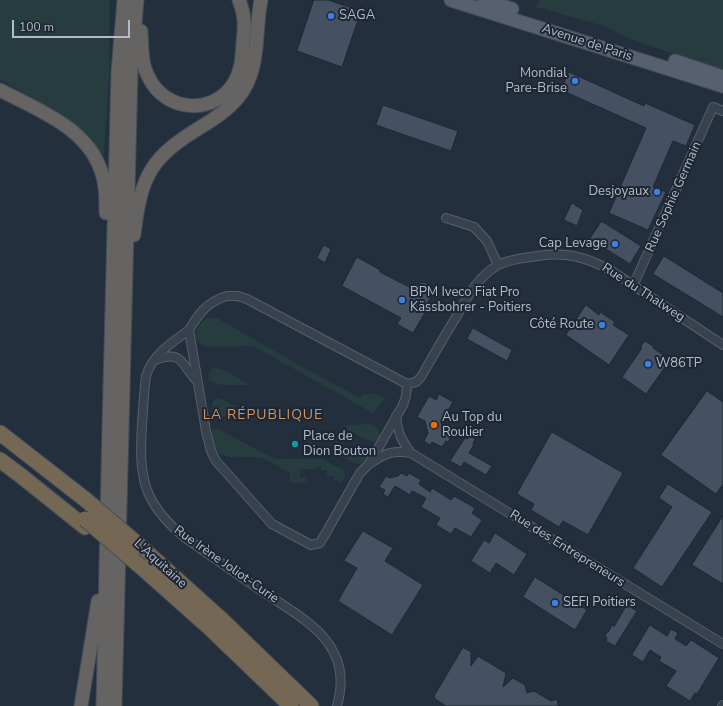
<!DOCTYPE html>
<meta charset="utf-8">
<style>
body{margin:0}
#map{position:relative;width:723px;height:706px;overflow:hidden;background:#242f3e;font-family:"Nunito Sans",sans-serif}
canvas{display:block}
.scale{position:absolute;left:12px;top:20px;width:118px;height:18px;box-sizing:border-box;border:2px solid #b4bcc9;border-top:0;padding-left:5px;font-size:12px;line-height:14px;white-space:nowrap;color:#b4bcc9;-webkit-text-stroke:3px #1d2633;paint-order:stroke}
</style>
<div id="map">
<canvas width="723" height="706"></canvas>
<div class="scale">100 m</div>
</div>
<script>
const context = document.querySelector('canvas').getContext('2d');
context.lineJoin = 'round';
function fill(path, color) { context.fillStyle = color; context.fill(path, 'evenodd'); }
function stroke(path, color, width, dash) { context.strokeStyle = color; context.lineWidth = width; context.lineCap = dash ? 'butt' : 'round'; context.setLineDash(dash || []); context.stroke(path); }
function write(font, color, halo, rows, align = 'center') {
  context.font = font + ' "Nunito Sans",sans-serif'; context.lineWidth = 4; context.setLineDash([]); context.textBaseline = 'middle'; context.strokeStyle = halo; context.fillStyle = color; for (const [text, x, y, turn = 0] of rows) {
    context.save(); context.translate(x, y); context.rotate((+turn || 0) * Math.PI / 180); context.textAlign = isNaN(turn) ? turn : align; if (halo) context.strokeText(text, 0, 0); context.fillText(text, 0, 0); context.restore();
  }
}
const green = new Path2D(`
 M0,0H110L109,77L104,156L67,120L0,79Z
 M539,0H723V71L625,37L607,27L536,7Z
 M205,318H217L306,369L357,396L362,397L363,394H377L385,398L373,413L253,346L207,347C190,341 195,329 205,318Z
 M216,368L224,370L250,385H223L217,384L209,380L208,375L211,369Z
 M216,398L222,399L250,415L218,417C212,412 212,408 213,401Z
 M369,424C376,426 378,428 380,436L375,442L367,440L346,429V425Z
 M213,429H218L275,459H322L343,470L345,476L341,483L338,480H334V476H327V470H321V466H316L315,469H300V477L306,478V482L292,483L290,480V473C281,469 271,461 262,458C239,453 213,469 211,432Z
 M333,448H359L363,450L368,454L367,460L362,464L354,463L333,451Z`);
const building = new Path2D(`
 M314,0H328L361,11L342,67L297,51Z
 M569,72L644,106L645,103L695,125L686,146L673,141L653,187L666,192L648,230L609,213L646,128L561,90Z
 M383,105L458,131L451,151L376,125Z
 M572,203L583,210L577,226L564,220Z
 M601,222H603L641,246L630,264L590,239Z
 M324,245L331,249L325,263L317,258Z
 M664,256L723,293V317L653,274Z
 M357,257L380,270V272L411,288L414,283L417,284L424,282L432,286L429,291L433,293L424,309L426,311L413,333L397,324L401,318L342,286Z
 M586,305L599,315L600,312L615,322L613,325L629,335L609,365L566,335Z
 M473,328L512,350L507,361L467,339Z
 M645,341L654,347L653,348L670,360L646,394L622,377L642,348L641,347Z
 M707,391L723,402V484L716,494L661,455Z
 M439,394L453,402L441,422L444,433L451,437L448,442L446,441L442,447L432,442L430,445L424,441L428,433L425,421L417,417L429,396L436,400Z
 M552,432L623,473L588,535L563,521L559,527L531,510L534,504L517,494Z
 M469,436L475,439L473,443L474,444L469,453L492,466L486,475L464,462L461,467L450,461L465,438L467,439Z
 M401,473L407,476L409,473L421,480L419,484L430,492L432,488L451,500L454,496L475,508L472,513L482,520L471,537L455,528L451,534L436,525L440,518L421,507L426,498L412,491L410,495L395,486L388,497L383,494L385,490L379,487L386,476L390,478L398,476Z
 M668,484L712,512L662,587L633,568L672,507L659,498Z
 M723,516V584L692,565Z
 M363,531L393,548L385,561L423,585L392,635L338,601L357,568L344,561Z
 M495,533L527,554L514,575L496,563L490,573L471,561L484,540L489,543Z
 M535,577L587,610L575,630L523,597Z
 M627,605L637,611L615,646L606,641L607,639L605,635L609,631L612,625L614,626Z
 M650,625L667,636L671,629L678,633L675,639L686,646L691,640L719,658L697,694L695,693L690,701L666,686L676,671L659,661L661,657L650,650L643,662L632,655Z
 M464,648L471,652V666L478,656L506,673L503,687L513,678L525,685L527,693L534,691L551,701L557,699L558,705L560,706H446L435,699L434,696L462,649Z`);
const minor = new Path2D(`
 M446,218L474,227L487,241L498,265
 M633,286L713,107L723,111
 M227,296H238L247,299L407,384L406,396L403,405L369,464L360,473L320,543L311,545L272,524L216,461L211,451L206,431L189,330C199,313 207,302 227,296Z
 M189,330C171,343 153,354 146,376C144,392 143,409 142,425C139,477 142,502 184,537C209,554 233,572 259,589C283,606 321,625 334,653C343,670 342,688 337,706
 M155,360C183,349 181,365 197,381
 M407,384L416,382L421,377C432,358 443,338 455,319C466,299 477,277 498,265C510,259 524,258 537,256C566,252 584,256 610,270L723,345
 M396,416C398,433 401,440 411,453L723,644
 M371,463C385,453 394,450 411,453
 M722,706L723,705`);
const primary = new Path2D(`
 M451,0L723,86
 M484,0L512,9
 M675,61L723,77`);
const trunk = new Path2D(`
 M141,31C142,47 141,64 149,78C166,112 213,116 234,83C242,70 242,56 243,42C245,26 245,14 239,0
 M0,90C36,109 85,127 100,168C106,182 106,198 106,213
 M134,235C141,174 151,157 204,125C219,116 235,105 244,89C260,63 255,29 261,0
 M81,706L98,601
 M103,706L109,426L118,72L124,0
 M115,706L131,71L137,0`);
const motorway = new Path2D(`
 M0,433L86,500
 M0,460L20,475L85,527
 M141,547L221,619L311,706
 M140,566L212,630L291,706`);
const motorwayBridge = new Path2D(`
 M86,500L141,547
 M85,519L140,566`);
const markers = [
 [331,16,4,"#3f7fe0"],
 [575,81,4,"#3f7fe0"],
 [657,192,4,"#3f7fe0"],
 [615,244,4,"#3f7fe0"],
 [402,300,4,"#3f7fe0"],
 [602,325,4,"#3f7fe0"],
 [648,364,4,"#3f7fe0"],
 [434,425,4,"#e8710a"],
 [295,444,4,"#0f9aa8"],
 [555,603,4,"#3f7fe0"]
];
const poiNames = [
 ["SAGA",339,16],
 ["Mondial",567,74,"right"],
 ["Pare-Brise",567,89,"right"],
 ["Desjoyaux",649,192,"right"],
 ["Cap Levage",607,244,"right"],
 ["BPM Iveco Fiat Pro",410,293],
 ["Kässbohrer - Poitiers",410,308],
 ["Côté Route",594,325,"right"],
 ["W86TP",656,364],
 ["Au Top du",442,418],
 ["Roulier",442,433],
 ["Place de",303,437],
 ["Dion Bouton",303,452],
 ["SEFI Poitiers",563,603]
];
const streetNames = [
 ["Avenue de Paris",587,43,18],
 ["Rue Sophie Germain",674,197,-66],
 ["Rue du Thalweg",643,293,33],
 ["Rue des Entrepreneurs",567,549,32],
 ["L'Aquitaine",160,564,42],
 ["Rue Irène Joliot-Curie",226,565,35]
];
const neighbourhoodNames = [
 ["LA RÉPUBLIQUE",263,416]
];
fill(green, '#263c3f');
fill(building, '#455162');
stroke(building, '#1f2835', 1);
stroke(minor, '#565f6c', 10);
stroke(primary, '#414a57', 15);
stroke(trunk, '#434c59', 15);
stroke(motorway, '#434c59', 17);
stroke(minor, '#38414e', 8);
stroke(primary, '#56606e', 13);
stroke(trunk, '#656462', 13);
stroke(motorway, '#746855', 15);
stroke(motorwayBridge, '#434c59', 17, []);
stroke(motorwayBridge, '#746855', 15);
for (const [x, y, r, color] of markers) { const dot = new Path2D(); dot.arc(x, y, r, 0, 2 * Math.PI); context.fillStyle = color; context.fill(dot); stroke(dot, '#1d2633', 1.5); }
write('13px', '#b4bcc9', '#1d2633', poiNames, 'left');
write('13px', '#b4bcc9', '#1d2633', streetNames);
context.letterSpacing = '1px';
write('14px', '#d59563', '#1d2633', neighbourhoodNames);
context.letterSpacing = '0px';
</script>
